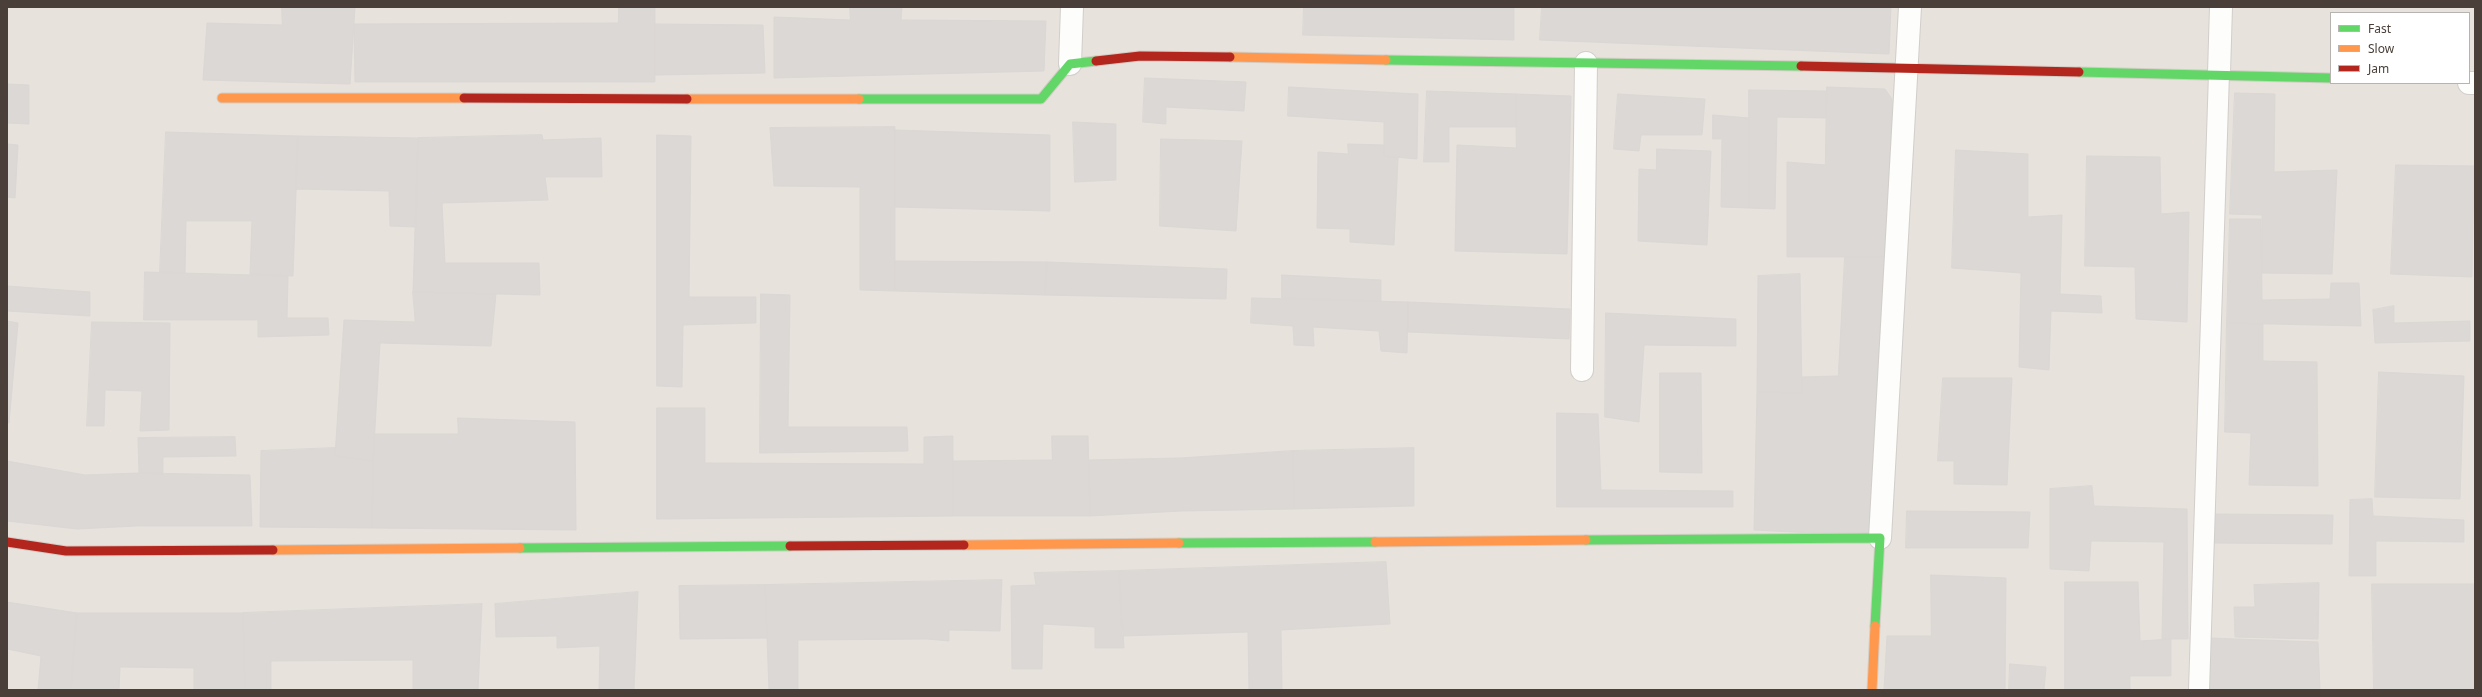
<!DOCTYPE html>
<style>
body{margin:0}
#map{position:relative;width:2482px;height:697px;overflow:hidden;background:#f3f1ee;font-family:"Noto Sans",sans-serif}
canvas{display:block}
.frame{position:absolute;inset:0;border:8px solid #4a4039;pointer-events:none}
.legend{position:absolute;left:2330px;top:12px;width:140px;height:72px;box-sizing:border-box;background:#fff;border:1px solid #b7b3b0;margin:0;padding:5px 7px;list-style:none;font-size:12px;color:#4a4039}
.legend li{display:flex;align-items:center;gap:8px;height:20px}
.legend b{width:20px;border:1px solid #b7b3b0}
</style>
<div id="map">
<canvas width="2482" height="697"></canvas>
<div class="frame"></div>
<ul class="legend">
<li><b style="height:5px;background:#63d668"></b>Fast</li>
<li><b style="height:5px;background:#ff974d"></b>Slow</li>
<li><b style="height:5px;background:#b3261e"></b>Jam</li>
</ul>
</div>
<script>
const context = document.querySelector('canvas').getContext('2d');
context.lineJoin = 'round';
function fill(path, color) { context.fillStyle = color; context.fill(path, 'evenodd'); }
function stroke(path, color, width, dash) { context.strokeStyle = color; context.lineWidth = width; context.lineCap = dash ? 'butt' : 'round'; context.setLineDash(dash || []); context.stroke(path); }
const residential = new Path2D(`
 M7,7H2475V690H7ZM2331,13H2469V83H2331Z`);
const building = new Path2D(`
 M282,7H355L350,84L203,80L207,23L282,25Z
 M619,7H655V82H355L354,24L618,23Z
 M850,7H902L901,20L1046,21L1044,71L774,78V17L850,20Z
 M1304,7H1514V40L1303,35Z
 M1542,7H1891L1889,54L1540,40Z
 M655,24L763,25L765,73L655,75Z
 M1145,78L1246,82L1244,111L1166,107V124L1143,122Z
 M7,84L29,85V124L7,123Z
 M1289,87L1418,94L1417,159L1384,156V122L1288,116Z
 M1827,87L1885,89L1892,99L1888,257H1787V162L1825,165Z
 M1749,90L1827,91L1826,118L1777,117L1775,209L1749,208Z
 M1427,91L1516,94V127H1449V162H1424Z
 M2235,93L2275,94L2274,172L2337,170L2332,274L2262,273V215L2230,214Z
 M1516,94L1571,96L1567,254L1455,251L1457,145L1516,148Z
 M1618,94L1705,99L1702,135H1641L1639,151L1614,149Z
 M1713,115L1749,118V208L1721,207L1722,139H1713Z
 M1073,122L1116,124V180L1075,182Z
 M895,127V291L860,290V187L774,186L770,128Z
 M895,130L1050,135V211L895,207Z
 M166,132L298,136L293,276L250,274L252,221H186L185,273L160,272Z
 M542,135L543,140L601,138L602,177H545L548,200L442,203L445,263H539L540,295L413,292L418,138Z
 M657,135L691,136L689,297H756V323L683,325L682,387L657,386Z
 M298,136L418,138L416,227L390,226L389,191L296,189Z
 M1161,139L1242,141L1236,231L1160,226Z
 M7,144L18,145L15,198L7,197Z
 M1348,144L1384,145V156L1398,158L1394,245L1350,242V229L1317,228L1318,152L1348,154Z
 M1657,149L1711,151L1707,245L1638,241L1639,169L1656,170Z
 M1956,150L2028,154V217L2062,215L2060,294L2101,296L2102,313L2051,311L2049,370L2019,367L2021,273L1952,268Z
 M2087,156L2160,157L2161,214L2189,212L2187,322L2136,319L2135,267L2085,266Z
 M2396,165L2474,166L2472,277L2391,274Z
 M2230,219H2261L2262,300L2330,299L2331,283H2359L2361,326L2227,323Z
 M1845,257H1888L1871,536L1754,530L1757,392L1802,393V377L1838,376Z
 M895,261L1047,262L1045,295L895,291Z
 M1047,262L1227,269L1226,299L1045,295Z
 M145,272L288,276L287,318H328L329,335L258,337V320H144Z
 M1800,274L1802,393L1757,392L1758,276Z
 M1282,275L1381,280V301L1282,298Z
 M7,286L90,292V316L7,311Z
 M413,292L496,294L491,346L380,343L373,461L335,456L344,320L415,322Z
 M761,294L790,295L788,427H907L908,451L760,453Z
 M1252,298L1408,302L1407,353L1381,351L1379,331L1313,327L1314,346L1294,345L1293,326L1251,323Z
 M1408,302L1570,309L1569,339L1408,332Z
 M2394,306V323L2470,321V341L2375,343L2373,310Z
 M1606,313L1736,319V346L1644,345L1639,422L1605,417Z
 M7,321L18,323L9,423H7Z
 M92,322L170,323L169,430L140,431L142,391L105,390L104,426H87Z
 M2227,323L2263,324V361L2317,362L2318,486L2249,485L2251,433L2225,432Z
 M2379,372L2464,376L2460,499L2375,497Z
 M1660,373H1701L1702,473L1660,472Z
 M1943,378H2012L2007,485L1954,484V461H1938Z
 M657,408H705V463L924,464V437L953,436V516L657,519Z
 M1557,413L1598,414L1601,490L1733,491V507H1557Z
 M458,418L575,422L576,530L372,528L374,434H458Z
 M1052,436H1088L1090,516H953V461L1052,460Z
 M235,437L236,456L163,457V474L139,473L138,438Z
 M335,448V456L373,461L372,528L260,527L261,451Z
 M1414,448V506L1294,509L1293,451Z
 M1293,451L1294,509L1181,511L1090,516L1089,460L1180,458Z
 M7,461L85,475L139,473L250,475L252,526H136L77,529L7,521Z
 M2092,486L2094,506L2187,509L2188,639H2162L2164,542L2091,541L2089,571L2050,569V489Z
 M2372,499L2373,516L2464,520V542L2376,541V576H2349L2350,500Z
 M1907,511L2030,512L2028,548H1906Z
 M2212,514L2333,515L2332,544L2215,543Z
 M1386,562L1390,624L1281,630L1282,690H1249L1248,632L1122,636L1119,571Z
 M1119,571L1124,648H1095V627L1043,624L1042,669H1012L1011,586L1036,585L1034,573Z
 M1931,575L2006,578L2005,690H1884L1887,636H1931Z
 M1002,580L1000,631L949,630V641L927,639L798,640V690H769L765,585Z
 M2065,582H2138L2140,641L2171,639V676H2130V690H2065Z
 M2319,583L2318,639L2235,637L2234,607H2255L2254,585Z
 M2372,584H2475V690H2374Z
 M765,585L767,638L680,639L679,586Z
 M638,592L634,690H599L600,646L557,648V636L496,637L495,604Z
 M7,602L77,613L71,690H38L41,656L7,649Z
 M482,604L478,690H413V660L271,661V690H245L243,613Z
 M77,613H243L245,690H194V668L120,667L119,690H71Z
 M2209,638L2318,642L2320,690H2209Z
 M2010,664L2046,667L2044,690H2009Z`);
const lane = new Path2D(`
 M2199,690L2219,73`);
const street = new Path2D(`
 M1070,64L1072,7
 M2219,73L2221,7
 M2469,83H2475
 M1582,370L1586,63
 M1880,538L1910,7`);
const fast = new Path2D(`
 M1386,60L1801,66
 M2079,72L2331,78
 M859,99H1041L1070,64L1096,61
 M1586,540L1880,538L1875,626
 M1179,543L1375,542
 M520,548L790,546`);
const slow = new Path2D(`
 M1230,57L1386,60
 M222,98H464
 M687,99H859
 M1375,542L1586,540
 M964,545L1179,543
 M273,550L520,548
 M1872,690L1875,626`);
const jam = new Path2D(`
 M1096,61L1140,56L1230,57
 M1801,66L2079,72
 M464,98L687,99
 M7,542L66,551L273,550
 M790,546L964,545`);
fill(residential, '#e7e2dc');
fill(building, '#dbd8d5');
stroke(building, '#dbd7d4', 1);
stroke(lane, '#d1cecb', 22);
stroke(street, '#d1cecb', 24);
stroke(fast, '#d3cdc6', 11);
stroke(slow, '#d3cdc6', 11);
stroke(jam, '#d3cdc6', 11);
stroke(lane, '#fdfdfc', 20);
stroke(street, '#fdfdfc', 22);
stroke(fast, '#63d668', 9);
stroke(slow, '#ff974d', 9);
stroke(jam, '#b3261e', 9);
</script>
